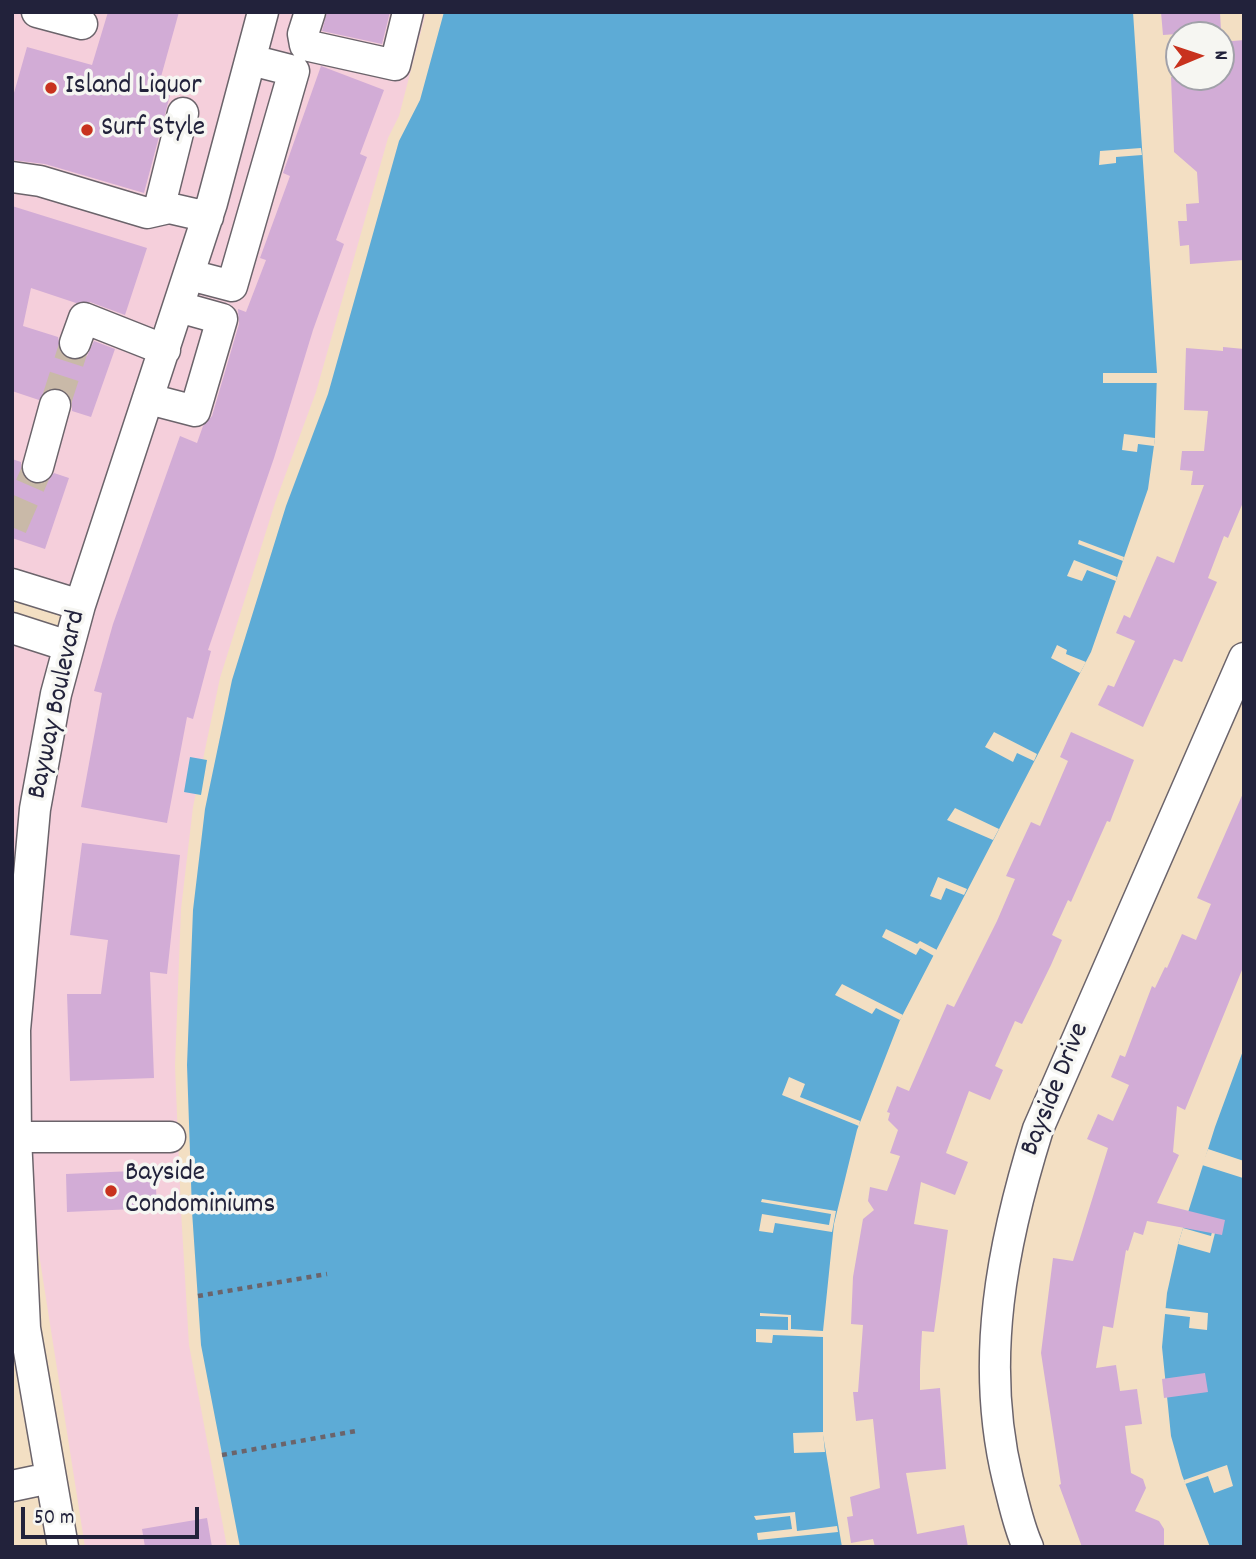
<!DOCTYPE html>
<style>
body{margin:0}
#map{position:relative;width:1256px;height:1559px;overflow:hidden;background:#f3dfc3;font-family:Dekko,sans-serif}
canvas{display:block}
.frame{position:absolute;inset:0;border:14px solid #22223b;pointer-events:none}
.north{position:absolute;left:1165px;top:21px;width:70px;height:70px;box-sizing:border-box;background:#f6f6f2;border:2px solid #a1a1a9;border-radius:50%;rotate:88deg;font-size:19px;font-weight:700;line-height:28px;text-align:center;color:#22223b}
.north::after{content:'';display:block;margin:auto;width:24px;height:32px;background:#c8321e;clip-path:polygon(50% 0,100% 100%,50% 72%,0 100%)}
.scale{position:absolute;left:21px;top:1507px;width:178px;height:32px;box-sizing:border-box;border:4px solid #22223b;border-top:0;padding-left:9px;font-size:21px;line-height:24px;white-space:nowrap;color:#22223b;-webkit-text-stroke:5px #f6f6f2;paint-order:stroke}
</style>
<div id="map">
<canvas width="1256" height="1559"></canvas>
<div class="frame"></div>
<div class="north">N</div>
<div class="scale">50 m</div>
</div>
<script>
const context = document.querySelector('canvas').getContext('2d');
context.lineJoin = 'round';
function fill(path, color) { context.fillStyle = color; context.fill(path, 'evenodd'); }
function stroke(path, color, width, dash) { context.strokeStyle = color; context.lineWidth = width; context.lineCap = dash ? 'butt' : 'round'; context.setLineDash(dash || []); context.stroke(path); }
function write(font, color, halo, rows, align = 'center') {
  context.font = font + ' Dekko,sans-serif'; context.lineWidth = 7; context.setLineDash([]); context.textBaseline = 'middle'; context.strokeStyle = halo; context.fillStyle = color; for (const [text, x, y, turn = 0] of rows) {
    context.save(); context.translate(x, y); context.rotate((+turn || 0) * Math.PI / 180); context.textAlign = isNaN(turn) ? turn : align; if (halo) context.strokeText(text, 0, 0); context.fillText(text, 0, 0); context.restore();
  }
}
const built = new Path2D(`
 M12,12H249L199,200L71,590L12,571Z
 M277,12H426L399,116L388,138L316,392L275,503L220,678L193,807L181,909L175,1066L181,1211L189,1345L227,1547H85L34,1222L29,1030L49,810L70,696L93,609L226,206Z
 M12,641L52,654L22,807L12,895Z`);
const water = new Path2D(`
 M444,12H1133L1157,373L1155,438L1148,489L1091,652L900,1020L857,1130L834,1224L823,1331V1435L842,1547H240L201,1345L192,1211L187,1065L193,910L205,809L232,680L286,506L328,394L399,141L420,100Z
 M190,757L207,760L201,795L184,792Z
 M1244,1048V1547H1210L1182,1475L1171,1436L1162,1347L1167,1293L1178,1244L1215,1127Z`);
const pier = new Path2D(`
 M1141,148L1142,155L1116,157V163L1099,165L1100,151Z
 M1103,373H1157V383H1103Z
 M1124,434L1155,438L1154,446L1138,444L1137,452L1122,450Z
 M1079,540L1124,557L1123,561L1078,544Z
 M1074,560L1117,577L1116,581L1087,570L1082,581L1067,576Z
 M1057,645L1067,650L1066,654L1086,662L1080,673L1051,658Z
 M994,732L1037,754L1034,761L1017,753L1013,762L985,747Z
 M955,808L999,829L993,840L947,820Z
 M938,877L967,889L964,895L946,888L941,900L930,896Z
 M886,929L917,944L920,941L937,950L934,956L920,948L916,955L882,937Z
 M842,984L903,1015L900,1020L876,1008L872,1014L835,995Z
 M789,1077L805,1084L800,1097L860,1121L859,1126L782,1095Z
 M1208,1149L1244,1161L1243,1178L1202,1165Z
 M762,1199L836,1211L832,1232L775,1223L773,1233L759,1231L762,1214L829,1225L831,1214L761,1202Z
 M1183,1228L1211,1236L1212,1232L1215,1233L1210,1253L1178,1244Z
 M1165,1308L1208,1313L1207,1330L1189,1328L1190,1317L1165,1314Z
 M760,1313L791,1315V1329L823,1331V1337L773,1335L772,1343L756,1342V1329L788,1330V1317L760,1316Z
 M823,1432L825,1452L794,1453L793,1433Z
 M1227,1465L1233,1486L1214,1493L1208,1476L1185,1484L1184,1480Z
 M795,1512L797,1531L837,1526L838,1532L758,1540L757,1533L792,1529L790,1516L756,1520L754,1516Z`);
const building = new Path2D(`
 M108,12H179L159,84L172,88L144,193L45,164L12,160V100L27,47L92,65Z
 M327,12H390L382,44L322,31Z
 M1161,12H1220L1221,31L1163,35Z
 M1244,40V260L1190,264L1189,245L1180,246L1178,221H1187L1186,204L1199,203L1197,172L1174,152L1171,77H1221V42Z
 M321,66L384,90L360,154L367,157L336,240L344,244L313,330L274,458L208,650L211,651L193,719L187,717L167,823L81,807L102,693L94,691L113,624L180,436L197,443L203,426L212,416L239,324L238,309L246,312L266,260L260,258L290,176L283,173Z
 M12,206L147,248L125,315L90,302L76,303L31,288L23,326L58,337L62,355L79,360L87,356L94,341L115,349L91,417L72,411V400L60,388H50L39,400L12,391Z
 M1223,347L1244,349V500L1228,538L1224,536L1208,578L1217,582L1182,662L1174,659L1143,727L1098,705L1108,685L1114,687L1135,641L1116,633L1124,615L1130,618L1157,556L1174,563L1204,485H1191L1193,471L1180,470L1182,451H1204L1208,411L1184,410L1186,348L1223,351Z
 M12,459L21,462V472L33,484H43L54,473L69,478L45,549L12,538Z
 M1071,732L1134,760L1110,822L1107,821L1071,902L1068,900L1052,935L1062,940L1051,965L1022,1024L1015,1021L995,1066L1003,1070L990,1100L969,1091L946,1153L968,1162L955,1195L921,1182L914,1224L948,1230L934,1332L922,1331L920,1369V1390L940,1388L946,1469L906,1473L917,1534L964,1525L968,1547H875L873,1539L851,1543L847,1517L853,1516L850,1497L880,1488L873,1419L856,1421L853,1392H858L863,1325L851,1324L853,1277L863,1219L874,1210L868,1201L870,1187L887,1191L900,1156L890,1153L898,1130L888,1120L890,1113L887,1112L897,1086L909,1091L947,1004L954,1007L997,921L1015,879L1006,876L1031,822L1040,826L1068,761L1060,757Z
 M1244,791V965L1185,1110L1177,1106L1173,1152L1179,1155L1157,1203L1225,1220L1222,1235L1147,1221L1143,1235L1134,1232L1128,1251L1126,1250L1113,1328L1103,1326L1096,1368L1116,1365L1120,1391L1137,1389L1142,1424L1125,1426L1131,1473L1143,1479L1146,1488L1135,1511L1159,1521L1164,1529V1547H1082L1059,1485L1061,1484L1041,1353L1053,1258L1073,1261L1108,1148L1087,1139L1098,1114L1113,1121L1129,1085L1111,1077L1120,1055L1125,1057L1152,986L1155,988L1165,967L1167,968L1182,934L1196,940L1211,904L1197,898Z
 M82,843L180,855L167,974L150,972L154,1078L70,1081L67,994H101L108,940L70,935Z
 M155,1170L157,1208L67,1212L66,1174Z
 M1205,1373L1208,1392L1164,1398L1162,1379Z
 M207,1518L212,1547H145L142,1529Z`);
const minorTunnel = new Path2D(`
 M55,405L75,343
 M12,527L38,467`);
const path = new Path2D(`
 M198,1296L327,1274
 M222,1455L356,1431`);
const minor = new Path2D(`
 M37,12L82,24
 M310,12L303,34L305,45L395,65L408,12
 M12,177L40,181L147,213L169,208L208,217
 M159,209L183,113
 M190,275L232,286L294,71L251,60
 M75,343L84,318L165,350
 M149,399L195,411L222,319L179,307
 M38,467L55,405
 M12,584L80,605
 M12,628L68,646
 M12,1137H170
 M12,1486L50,1478
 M63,1547L25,1328L16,1137L15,1030L35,809L56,694L80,605L212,203L263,12
 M1028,1547C1018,1525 1014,1503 1008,1480C979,1361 1002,1244 1038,1129L1244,658`);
const markers = [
 [51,88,7,"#c8321e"],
 [87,130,7,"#c8321e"],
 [111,1191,7,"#c8321e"]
];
const poiNames = [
 ["Island Liquor",65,88],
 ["Surf Style",101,130],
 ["Bayside",125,1175],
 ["Condominiums",125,1207]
];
const streetNames = [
 ["Bayway Boulevard",59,705,-78],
 ["Bayside Drive",1057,1090,-68]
];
fill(built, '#f5cfdb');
fill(water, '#5dabd6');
fill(pier, '#f3dfc3');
fill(building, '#d2acd6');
stroke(minorTunnel, '#c9b9a8', 30, [30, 15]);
stroke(minor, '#6b646b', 33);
stroke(path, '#6b646b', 4.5, [5, 5]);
stroke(minor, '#fff', 30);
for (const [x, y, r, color] of markers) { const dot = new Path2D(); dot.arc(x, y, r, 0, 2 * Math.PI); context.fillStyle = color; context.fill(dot); stroke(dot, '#f6f6f2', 2.5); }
write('28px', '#22223b', '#f6f6f2', poiNames, 'left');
write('28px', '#22223b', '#f6f6f2', streetNames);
</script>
